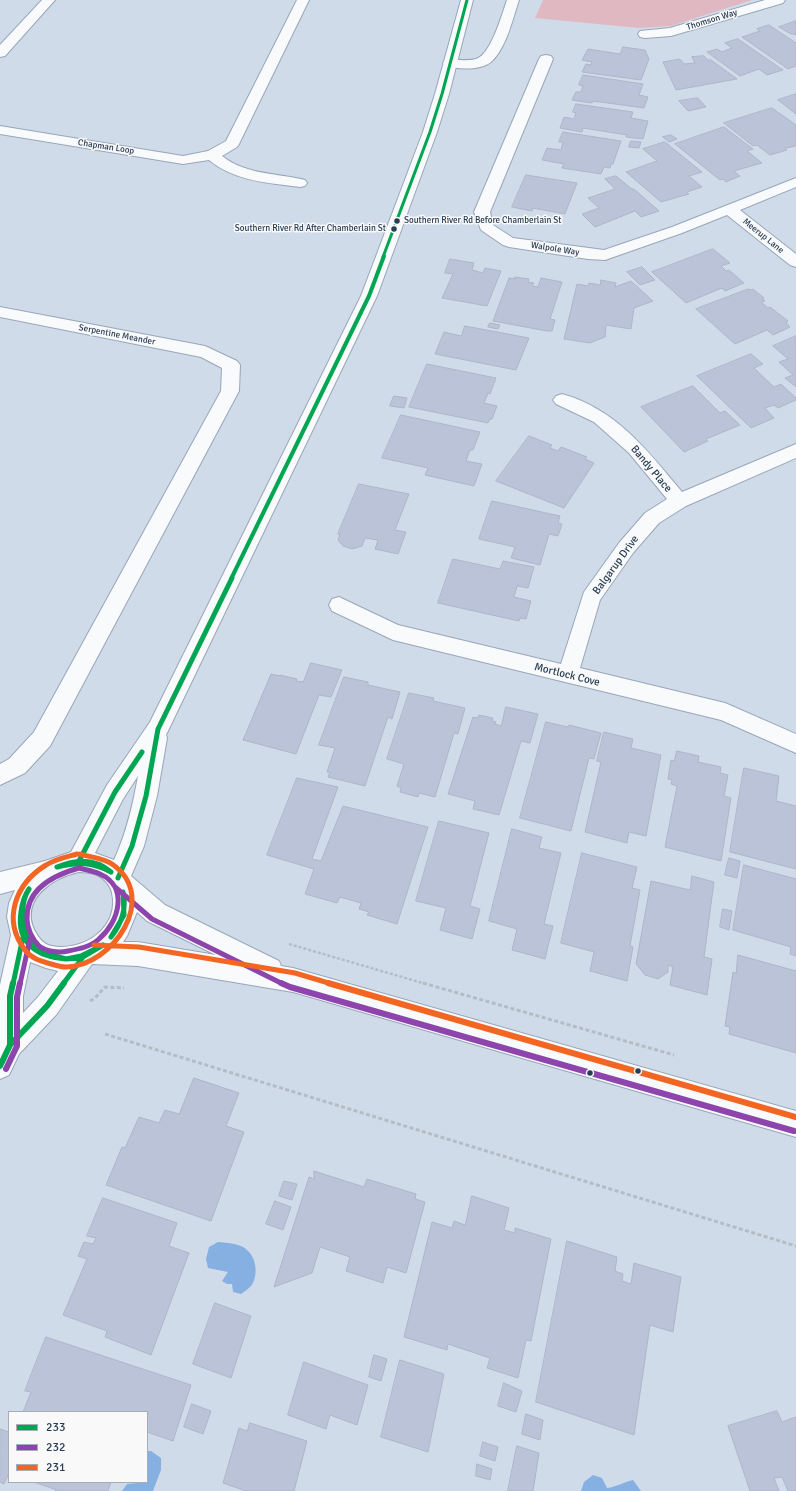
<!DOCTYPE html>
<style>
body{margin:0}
#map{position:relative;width:796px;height:1491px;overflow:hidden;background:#d0dbea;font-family:Signika,sans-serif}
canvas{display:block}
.legend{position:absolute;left:8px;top:1411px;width:140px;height:72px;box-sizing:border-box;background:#f9f9f9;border:1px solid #a5adb7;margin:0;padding:5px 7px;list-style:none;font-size:12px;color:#273c55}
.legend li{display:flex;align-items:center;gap:8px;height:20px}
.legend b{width:20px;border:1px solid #a5adb7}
</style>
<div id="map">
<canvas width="796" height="1491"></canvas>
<ul class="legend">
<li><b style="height:5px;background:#00a651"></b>233</li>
<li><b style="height:5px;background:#8e44ad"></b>232</li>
<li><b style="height:5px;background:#f26522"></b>231</li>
</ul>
</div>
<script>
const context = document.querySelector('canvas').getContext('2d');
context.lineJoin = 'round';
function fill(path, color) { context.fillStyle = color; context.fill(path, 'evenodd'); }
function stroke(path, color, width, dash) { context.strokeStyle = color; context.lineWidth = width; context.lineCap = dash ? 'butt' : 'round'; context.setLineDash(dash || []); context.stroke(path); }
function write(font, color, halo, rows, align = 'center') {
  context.font = font + ' Signika,sans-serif'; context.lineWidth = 3; context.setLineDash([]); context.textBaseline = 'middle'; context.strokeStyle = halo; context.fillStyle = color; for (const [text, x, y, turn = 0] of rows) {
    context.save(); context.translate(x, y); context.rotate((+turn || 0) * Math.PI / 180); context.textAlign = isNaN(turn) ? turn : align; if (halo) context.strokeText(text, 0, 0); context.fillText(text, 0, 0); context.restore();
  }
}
const green = new Path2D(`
 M543,0H752L671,26L639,28L535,18Z`);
const water = new Path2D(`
 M218,1242C228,1243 241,1243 248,1251C257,1259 258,1277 251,1286C248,1289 244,1292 241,1294L233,1292L232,1284H227L222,1281L228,1272L208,1268L206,1259L209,1247Z
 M147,1451H151L161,1458V1470L153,1491H122L127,1484L147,1482Z
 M593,1475L602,1478L607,1488C617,1487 623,1482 633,1480L641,1491H581L584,1482Z`);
const building = new Path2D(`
 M796,21V35L793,34H791L779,27Z
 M769,25L796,43V66L788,69L742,37L760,31L757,29Z
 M738,39L783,70L767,75L759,69L740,76L707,52L717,49L722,52L732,48L725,43Z
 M623,47L645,50L649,59L641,80L582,72L586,64L591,65L592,62L582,60L588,49L620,54Z
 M704,56L708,60H711L737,79L676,90L663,62L680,59L684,64L695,63L692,57Z
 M583,75L643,84L639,95L648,97L644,108L593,101L592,103L572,100L576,92H581L583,86L579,85Z
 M796,94V114L778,100Z
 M698,98L706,107L688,111L679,101Z
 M576,104L633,112L631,118L648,121L643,139L626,137L627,135L583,128L582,132L560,128L564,117L574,119L576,113L573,112Z
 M772,108L796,125V146L785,148L787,150L770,155L757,145L753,146L724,123Z
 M724,127L753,149L747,151L762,163L734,171L740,176L726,182L723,179L720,180L675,144Z
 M563,132L621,141L613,164H611L610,168L604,167L601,174L562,168L564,164L542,160L547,148L561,150L563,142H559Z
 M671,135L677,139L669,142L663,137Z
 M631,141L641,142L639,148L629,147Z
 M665,142L702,172L689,176L702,187L687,192L689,194L661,202L626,172L657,161L643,149Z
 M526,175L577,183L565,214L533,208L532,211L512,207Z
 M616,176L632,189H634L659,211L641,217L635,211L595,227L582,214L599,208L588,198L615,189L605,179Z
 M713,249L730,263L721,266L726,271L729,270L744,283L725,291L722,288L686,303L652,272Z
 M450,259L474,263L472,270L483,273L485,268L501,271L487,306L442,298L453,274L445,273Z
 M642,267L655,280L640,285L627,272Z
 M515,277L529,279L528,282L534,283L532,286L538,287L541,278L562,282L550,319L555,320L552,331H547L493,321L509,278L515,279Z
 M601,280L616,283L615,287L631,281L653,301L634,308L631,329L606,325L605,337L590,343L564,339L577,284L588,286L589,283L600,285Z
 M749,289L750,290L753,289L764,298L762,299L765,301L761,302L768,308L770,307L788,321L786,323L790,327L773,335L767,330L735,344L696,309Z
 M490,323L500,325L498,329L488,327Z
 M465,326L529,338L516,370L435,354L444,332L461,336Z
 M796,336V387L785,378L793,375L779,362L788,359L773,346Z
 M751,354L763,364L754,368L774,387L781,384L796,398V400L778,408L774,405L765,408L774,418L751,428L697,376Z
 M427,364L496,378L490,394L488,393L484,403L497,406L492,419H490L488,423L409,407Z
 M693,386L720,413L725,411L740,425L706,439L708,441L684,452L641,407Z
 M394,396L407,398L404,408L390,406Z
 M401,415L480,432L473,450H470L466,461L482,464L474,486L425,475L428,468L382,458Z
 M529,436L552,445L550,448L558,451L561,447L587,457L585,459L594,463L564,508L496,481Z
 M359,484L409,494L395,530L406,532L398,554L375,549L378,540L365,538L362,546L352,549L343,546L338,540L340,534H338Z
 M492,501L560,516L558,523L562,524L558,536L549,534L540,565L511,558L515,547L479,539Z
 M453,559L500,569L503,561L534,567L528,588L517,586L514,597L531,601L526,619L520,618L519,621L438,603Z
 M311,663L342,670L331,697L319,695L296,754L243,740L271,674L280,676V675L297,679L296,681L303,682Z
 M344,677L368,682V685L400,692L392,719L388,717L365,786L328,777L330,772H327L335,748L319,745Z
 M409,693L434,698L433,701L465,708L458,734L454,733L435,797L419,793L418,797L400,792L401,788L397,786L404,764L387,759Z
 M506,707L538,714L530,743L521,741L499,815L473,809L475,801L448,794L473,717L478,718L479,715L493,718L492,721L496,722L495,724L501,726Z
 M546,722L568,727L569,725L601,733L594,759L589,758L571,831L520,818Z
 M604,732L633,739L631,748L661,755L646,836L629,832L627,843L585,832L601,762L597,761Z
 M677,751L699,756L698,762L721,767L720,773L728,775L724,796L731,798L721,861L665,847L677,786L671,784L672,780L668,779L671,760L674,761Z
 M744,768L779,776L776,801L796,806V869L730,852Z
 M297,778L338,787L312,859L321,861L343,806L428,827L397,924L367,915L369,912L359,909L361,903L340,897L337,903L305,894L314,869L267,855Z
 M439,821L489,833L470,906L480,909L472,939L440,930L446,908L416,901Z
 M512,829L542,837L539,848L561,853L544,924L553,926L545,959L512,950L517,929L489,921Z
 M582,853L637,867L632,888L640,890L630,946L633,947L627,981L590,971L594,952L561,943Z
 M729,858L740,861L737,878L725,875Z
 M744,865L796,879V956L790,954L791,947L733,930Z
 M692,876L714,882L704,957L712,959L707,995L670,985L673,967L668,965V972L658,979L645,975L636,964L651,881L690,890Z
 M723,909L732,911L729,930L720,927Z
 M738,955L796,971V1053L729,1034L730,1027L725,1026L733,972L736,973Z
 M194,1078L239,1093L226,1126L244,1132L211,1221L106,1185L122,1147L125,1148L139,1117L159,1123L165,1110L179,1114Z
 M314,1171L364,1187L367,1179L416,1194L415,1199L425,1202L406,1273L387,1267L383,1283L346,1271L350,1257L320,1247L312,1273L274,1287L309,1177L314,1179Z
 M284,1181L297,1184L292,1200L279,1196Z
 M472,1196L509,1208L504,1230L515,1233V1228L551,1239L531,1341L526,1340L518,1378L487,1368L490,1358L448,1344L447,1350L404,1337L432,1222L452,1228L454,1221L465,1225Z
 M103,1198L177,1223L169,1246L189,1253L151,1355L105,1337L107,1331L63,1315L87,1259L78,1256L84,1242L93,1244L96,1238L87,1236Z
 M275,1201L291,1207L283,1230L266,1224Z
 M567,1241L617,1257L615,1271L623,1274L622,1281L631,1284L634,1263L681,1277L673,1332L650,1325L634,1435L536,1402Z
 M215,1303L251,1316L231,1378L193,1364Z
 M46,1337L191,1385L173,1441L147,1432V1412H23L31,1392L25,1391Z
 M374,1355L387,1359L381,1381L369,1377Z
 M400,1360L444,1374L428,1452L381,1437Z
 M304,1362L368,1385L357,1425L330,1415L326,1429L288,1415Z
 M504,1383L522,1391L516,1412L498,1406Z
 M192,1404L211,1411L203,1434L184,1427Z
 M777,1411L782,1422L796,1417V1491H788L782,1477L774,1478L779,1491H750L728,1426Z
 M526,1414L543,1420L540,1440L522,1434Z
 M250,1423L307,1441L294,1491H246L223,1483L239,1428L247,1431Z
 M0,1429L9,1432V1473L4,1484L0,1482Z
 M483,1442L498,1447L495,1461L480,1456Z
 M517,1446L539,1453L533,1491H508Z
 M477,1464L492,1469L490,1480L476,1476Z
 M34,1482H111L108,1491H55L56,1490Z`);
const pathFar1 = new Path2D(`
 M289,944L426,984`);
const path = new Path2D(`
 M423,983L674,1055
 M90,1001L95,998L105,987L124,988
 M105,1034L796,1246`);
const minor = new Path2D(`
 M42,0H55L5,56L0,57V45Z
 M297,0H309L239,144L237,147L222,156C246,175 277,173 305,180L307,183L305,186L300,187C269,183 234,181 209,160L183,164L0,134V126L183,156L208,151L226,141Z
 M507,0H519C513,18 506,49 491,62C480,71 457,69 445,66L443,63L445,60C455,58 466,62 476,59C491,55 502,14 507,0Z
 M765,0H785L783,3L671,36L645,38L640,37L638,34L640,31L670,28Z
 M546,55L551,56L553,59L490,212L493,225L513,238L604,250L672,227L796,178V187L740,210L796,254V267L790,265L727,215L682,233L605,260L588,259L509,247L503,245L481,230L474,212L539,59L541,56Z
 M0,307L205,346L237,361L240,365L239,391L50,746L25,773L0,785V764L9,759L34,732L221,391L222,368L201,357L0,317Z
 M562,394C616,409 648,451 682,492L796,444V458L686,506L659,523L633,553L600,600L580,668L725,703L796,734V753L721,720L393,640L332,611L329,605L332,599L339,597L398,625L561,664L584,592L619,543L645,513L667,499L629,453L594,422L556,404L553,400L556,396Z`);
const major = new Path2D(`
 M461,0H473L449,94L437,132L377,296L166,735L167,738L157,796L144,846L131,876L165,905L279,961L281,966L293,968L796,1111V1137L293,992L138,966L92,964L56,1015L19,1054L9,1075L0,1079V985L11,935L7,917L9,903L15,890L0,894V872L45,861L71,852L107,785L150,722L361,296L423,132L435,94ZM138,776C133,805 126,834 114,860L95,853L123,799ZM79,872C85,872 92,873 97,875C104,878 111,886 112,893C120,927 84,952 52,946C45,945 40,940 36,933C18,901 51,878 79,872ZM137,912L147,921L216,955L138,942H123L127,936ZM30,962L46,968L58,971L38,997L23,1013V996Z`);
const bus1Far3 = new Path2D(`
 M383,257L430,132L442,94L467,0`);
const bus1Far2 = new Path2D(`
 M231,579L369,296L384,256`);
const bus1Far1 = new Path2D(`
 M79,861L115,792L142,752
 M57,867C76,859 95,858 111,872
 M57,867C78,862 92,862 111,872
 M118,878L132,846L146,796L158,729L232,578
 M29,889C25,895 23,902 23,910C20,938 41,953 66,959
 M29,889C24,896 22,904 21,912C16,944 38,957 66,959
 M111,937L124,915L123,892
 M111,937C122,923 127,909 123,892
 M66,959L81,958L103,945
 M66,959L81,956L103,945
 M13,984L23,937
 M63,984L83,957`);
const bus1 = new Path2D(`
 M2,1062L10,1045V996L13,983
 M0,1066L10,1045L47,1006L64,983`);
const bus2Far1 = new Path2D(`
 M79,868C86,870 93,871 100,874C129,887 119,922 99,939C90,947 79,949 68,951C59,953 47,952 39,946C32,939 27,928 27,919C26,889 54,875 79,868Z
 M115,887L152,919L283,984
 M20,984L30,939`);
const bus2 = new Path2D(`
 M281,983L290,987L794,1131
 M6,1069L17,1046V997L20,983`);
const bus3Far1 = new Path2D(`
 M77,854C66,857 55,859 46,865C15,884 2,920 25,950C32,959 40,961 51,964C55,965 61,967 66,967C113,966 160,897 112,864C104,858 89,857 80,854
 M94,945L139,947L295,973L332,984`);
const bus3 = new Path2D(`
 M328,983L796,1117`);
const markers = [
 [397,221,3.5,"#273c55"],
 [394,229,3.5,"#273c55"],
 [638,1071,3.5,"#273c55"],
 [590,1073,3.5,"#273c55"]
];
const farStreetnames = [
 ["Thomson Way",712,20,-17],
 ["Chapman Loop",106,147,9],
 ["Meerup Lane",763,236,39],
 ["Walpole Way",555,249,9],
 ["Serpentine Meander",117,335,11]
];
const farBusnames = [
 ["Southern River Rd Before Chamberlain St",404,221],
 ["Southern River Rd After Chamberlain St",386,229,"right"]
];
const streetNames = [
 ["Bandy Place",651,469,50],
 ["Balgarup Drive",616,565,-54],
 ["Mortlock Cove",567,675,14]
];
fill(green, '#e0b8c2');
fill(water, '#86afe2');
fill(building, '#bbc3d9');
stroke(building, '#aeb5c9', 1);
stroke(minor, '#98a6b8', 2);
stroke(major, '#98a6b8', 2);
stroke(pathFar1, '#b4bdc5', 2.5, [3, 2]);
stroke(path, '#b4bdc5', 3, [4, 2.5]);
fill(minor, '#f8fafc');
fill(major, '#f8fafc');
stroke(bus1Far3, '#00a651', 3);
stroke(bus1Far2, '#00a651', 4);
stroke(bus1Far1, '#00a651', 5);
stroke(bus1, '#00a651', 6);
stroke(bus2Far1, '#8e44ad', 5);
stroke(bus2, '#8e44ad', 6);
stroke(bus3Far1, '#f26522', 5);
stroke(bus3, '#f26522', 6);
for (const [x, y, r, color] of markers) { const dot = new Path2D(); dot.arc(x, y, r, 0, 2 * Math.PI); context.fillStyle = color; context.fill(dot); stroke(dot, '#f9f9f9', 1.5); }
write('9px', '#273c55', '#f9f9f9', farStreetnames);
write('9px', '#273c55', '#f9f9f9', farBusnames, 'left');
write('11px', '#273c55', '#f9f9f9', streetNames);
</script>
